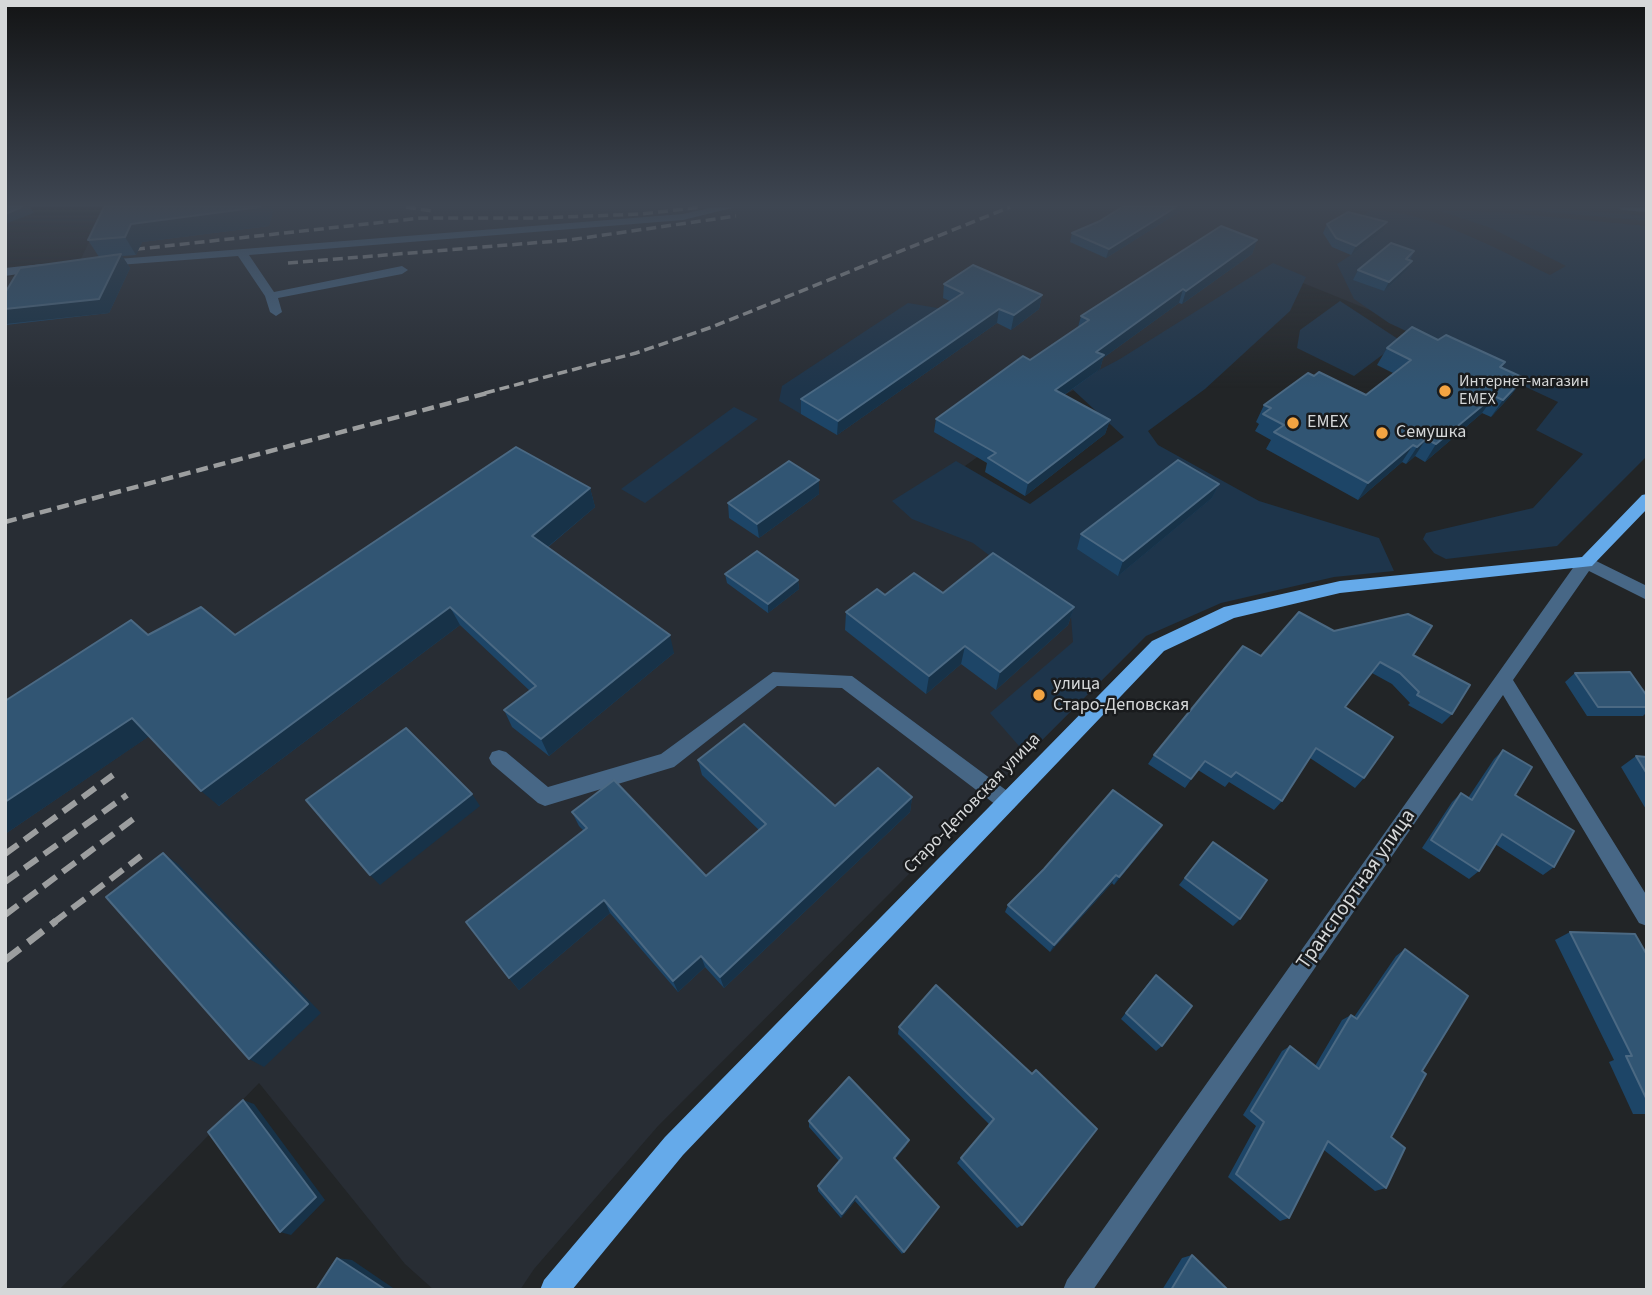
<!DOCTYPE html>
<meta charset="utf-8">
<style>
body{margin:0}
#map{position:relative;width:1652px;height:1295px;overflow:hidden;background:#222527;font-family:"Source Sans 3",sans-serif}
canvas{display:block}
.frame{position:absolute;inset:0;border:7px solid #d6d8d9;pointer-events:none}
</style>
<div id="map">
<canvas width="1652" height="1295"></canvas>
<div class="frame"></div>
</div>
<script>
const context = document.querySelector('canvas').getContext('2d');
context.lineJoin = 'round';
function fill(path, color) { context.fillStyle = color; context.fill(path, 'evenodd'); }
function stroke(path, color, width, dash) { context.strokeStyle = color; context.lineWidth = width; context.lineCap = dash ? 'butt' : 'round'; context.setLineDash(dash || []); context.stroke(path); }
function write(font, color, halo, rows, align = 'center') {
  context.font = font + ' "Source Sans 3",sans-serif'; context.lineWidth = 5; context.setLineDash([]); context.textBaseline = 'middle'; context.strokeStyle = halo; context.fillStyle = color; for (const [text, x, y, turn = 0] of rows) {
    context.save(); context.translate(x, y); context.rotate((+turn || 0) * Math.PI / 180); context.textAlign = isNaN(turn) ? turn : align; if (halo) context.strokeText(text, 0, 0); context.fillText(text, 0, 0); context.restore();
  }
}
const built = new Path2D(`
 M106,207H1647V422L1298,281L1062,396L922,497L1138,644L658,1126L534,1269L520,1290H434L405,1264L259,1083L59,1290H5V277L75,271Z`);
const green = new Path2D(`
 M1493,207H1541L1647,216V221Z
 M1370,210C1428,210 1499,250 1550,275L1566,266L1491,228L1437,210L1497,212L1647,226V456L1557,546L1446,559L1434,553L1423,539L1426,533L1533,508L1583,454L1536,430L1558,402L1389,323L1354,299L1337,264L1351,255L1354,221Z
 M1273,263L1306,277L1290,311L1205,389L1148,431L1158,445L1259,501L1379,538L1394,571L1334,577L1221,603L1146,636L1027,755L990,713L1073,642L1071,617L973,543L912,519L892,501L956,461L1030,504L1124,437L1069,386L1120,359Z
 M1340,301L1401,341L1354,376L1297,348L1300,330Z
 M908,303L955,311L801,414L779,401L782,386Z
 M734,407L758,419L645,503L621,489Z`);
const minor = new Path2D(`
 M714,207H736L683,220L249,255L274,292L402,266L408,270L402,274L278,298L282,312L276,316L270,312L265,296L238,256L105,266L99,263L105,260L683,214Z
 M1617,207H1647V212L1622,210Z
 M42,264L46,266V270L5,276V268Z
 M1586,556L1647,586V600L1589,571L1513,680L1647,896V926L1639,923L1503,695L1093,1290H1063L1067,1280L1580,558Z
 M773,672L852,676L1014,796L1017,802L1014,808L1007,811L1000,808L842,688L777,686L674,767L545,806L538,803L492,764L489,758L492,752L499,750L506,752L548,787L661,754Z`);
const major = new Path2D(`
 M1647,494V509L1592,566L1340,593L1234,618L1164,651L683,1155L572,1290H540L544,1280L665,1137L1152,641L1224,607L1340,581L1582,557L1642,495Z`);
const railFar3 = new Path2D(`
 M406,207L432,211
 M120,251L421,218H537L641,214L702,207
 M288,263L569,240L736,216
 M485,393L636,353L712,327L1010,207`);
const railFar2 = new Path2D(`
 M5,522L491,392`);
const railFar1 = new Path2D(`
 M5,854L113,775
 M5,882L127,795
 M5,915L136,817
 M53,923L141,856`);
const rail = new Path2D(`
 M5,960L56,921`);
const wall = new Path2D(`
 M104,207H274L269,226L142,242L136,255L122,256L130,268L109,313L6,325L99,257L88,240Z
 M1122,207H1187L1106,258L1070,242L1072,233L1100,221Z
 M1327,224L1382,232L1351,255L1332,247L1323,233Z
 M1257,240L1252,254L1182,304L1179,303L1103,358L1100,369L1064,395L1110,420L1105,434L1025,496L985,472L987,463L934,432L936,419L1030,360L1078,327L1081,316Z
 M1414,251L1410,260L1407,270L1384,291L1353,280L1358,270Z
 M944,284L1042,295L1039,309L1011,330L997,323L837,435L801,414V399L950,301L943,298Z
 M1438,340L1505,362L1501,368L1524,378L1511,395L1491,417L1482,413L1425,462L1415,456L1406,464L1402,462L1358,500L1266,449L1271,440L1255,431L1259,424L1256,422L1264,405L1314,376L1366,395L1393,373L1377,365L1387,348Z
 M819,480V494L759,538L729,518L728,503Z
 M1219,484L1212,498L1118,576L1077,549L1081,534Z
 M590,488L595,507L547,548L674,653L549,756L512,727L504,710L530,691L460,625L219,806L149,736L5,834V701L148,635H235Z
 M725,574L798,580L799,589L768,613L727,583Z
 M943,593L1074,607L1068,625L996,690L961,664L926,694L845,630L846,612L885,595Z
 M1334,631L1413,655L1452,714L1442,724L1408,705L1410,703L1392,684L1372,673L1345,707L1364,778L1355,788L1310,758L1282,801L1274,810L1229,782L1225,787L1198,770L1185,788L1148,764L1154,755L1261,656Z
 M1575,673L1647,696V712L1643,716H1587L1565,682Z
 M1503,750L1515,795L1554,867L1543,875L1495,844L1479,871L1469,879L1422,848L1452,802L1461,793L1468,798L1494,759Z
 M1636,756L1647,757V811L1621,767Z
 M698,760L835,806L912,797L910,812L724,988L705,967L678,992L610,913L519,990L509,978L584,831L579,826L572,812L706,876L759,830L702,775Z
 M1162,825L1157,833L1114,885L1112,883L1050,952L1005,912L1008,905Z
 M1213,842L1240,919L1233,926L1179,885Z
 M1570,932L1647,955V1114H1633L1609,1062L1614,1060L1555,940Z
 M1405,949L1422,1071L1391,1137L1386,1188L1375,1191L1324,1150L1289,1218L1280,1221L1228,1177L1256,1126L1243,1115L1282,1051L1290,1046L1315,1066L1342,1020L1351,1015L1354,1017L1396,956Z
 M1150,981L1162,1046L1156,1051L1121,1019Z
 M899,1027L1032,1074L1022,1225L1017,1228L957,1163L989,1124L898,1034Z
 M809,1121L906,1146L895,1159L939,1207L902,1254L855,1201L841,1218L818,1191V1186L839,1161L809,1127Z
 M1192,1255L1228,1290H1162L1182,1258Z`);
const shadedWall = new Path2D(`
 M22,207H30L34,213L5,224V214Z
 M260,207H274L269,226L142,242L136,255L125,237L131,224Z
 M1176,207H1187L1106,258L1109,249Z
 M1387,222L1382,232L1351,255L1356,246Z
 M1257,240L1252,254L1182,304L1186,291Z
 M121,254L130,268L109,313L5,324V309Z
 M1412,261L1407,270L1384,291L1389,282Z
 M1183,289L1179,303L1103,358L1100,369L1051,404L1055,390L1096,352Z
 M1042,295L1039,309L1011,330L1014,315Z
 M999,309L997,323L837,435L838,421Z
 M1524,378L1511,395L1491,417L1503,400Z
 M1494,396L1482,413L1425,462L1436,444Z
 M1110,420L1105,434L1025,496L1028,483Z
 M1426,439L1415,456L1406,464L1417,447Z
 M1413,445L1402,462L1358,500L1368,483Z
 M819,480V494L759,538L757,524Z
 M1219,484L1212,498L1118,576L1123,561Z
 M590,488L595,507L538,555L532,536Z
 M798,580L799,589L768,613V604Z
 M450,607L460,625L219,806L201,791Z
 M1074,607L1068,625L996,690L1000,672Z
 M670,635L674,653L549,756L541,739Z
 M965,646L961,664L926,694L929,676Z
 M132,718L151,735L5,834V802Z
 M472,794L480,806L380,885L370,875Z
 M912,797L910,812L724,988L720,977Z
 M1162,825L1157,833L1114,885L1119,877Z
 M163,853L178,864L321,1013L264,1067L249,1059Z
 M1116,875L1112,883L1050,952L1054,945Z
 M604,900L610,913L519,990L509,978Z
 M701,956L705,967L678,992L673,981Z
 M243,1100L254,1104L325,1200L291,1235L280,1232Z
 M909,1140L906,1146L892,1163L894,1158Z
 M856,1196L855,1201L841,1218L842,1214Z
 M337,1258L352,1260L396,1290H386Z`);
const building = new Path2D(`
 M5,207H22L5,214Z
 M104,207H260L131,224L125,237L88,240Z
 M1122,207H1176L1109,249L1072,233L1100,221Z
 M1348,212L1387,222L1356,246L1336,238L1327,224Z
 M1221,226L1257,240L1186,291L1183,289L1096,352L1104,355L1055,390L1110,420L1028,483L988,458L996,453L936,419L1023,356L1030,360L1089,320L1081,316Z
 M1391,243L1414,251L1406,259L1412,261L1389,282L1358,270Z
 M121,254L99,299L5,309V293L20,268Z
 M973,265L1042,295L1014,315L999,309L838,421L801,399L963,293L944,284Z
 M1412,327L1438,340L1446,335L1505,362L1500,367L1524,378L1503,400L1494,396L1436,444L1426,439L1417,447L1413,445L1368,483L1274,432L1284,425L1263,414L1271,408L1264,405L1308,373L1314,376L1319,372L1366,395L1411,360L1387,348Z
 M516,447L590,488L532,536L670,635L541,739L504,710L536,686L450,607L201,791L132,718L5,802V701L131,620L148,635L201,607L235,635Z
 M1178,460L1219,484L1123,561L1081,534Z
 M789,461L819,480L757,524L728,503Z
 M757,551L798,580L768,604L725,574Z
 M993,553L1074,607L1000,672L965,646L929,676L846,612L877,589L885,595L914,573L943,593Z
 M1299,612L1334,631L1408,614L1432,626L1413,655L1470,685L1452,714L1417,695L1419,692L1400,673L1380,662L1345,707L1393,737L1364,778L1316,748L1282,801L1236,772L1231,777L1205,761L1191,779L1154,755L1243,646L1261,656Z
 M1630,672L1647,696V707H1598L1575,673Z
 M744,724L835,806L878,768L912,797L720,977L701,956L673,981L604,900L509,978L466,922L587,828L572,812L614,780L706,876L766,824L698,760Z
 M406,728L472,794L370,875L306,800Z
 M1503,750L1532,767L1515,795L1574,831L1554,867L1502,834L1479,871L1431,840L1461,793L1472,800Z
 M1636,756L1647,757V774Z
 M1113,790L1162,825L1119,877L1116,875L1054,945L1008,905L1044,869Z
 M1213,842L1267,880L1240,919L1185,878Z
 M163,853L308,1004L249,1059L106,897Z
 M1570,932L1635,934L1647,955V1100L1626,1056H1632Z
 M1405,949L1468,996L1422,1071L1426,1074L1391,1137L1405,1148L1386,1188L1328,1141L1289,1218L1236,1174L1264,1122L1251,1111L1290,1046L1319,1069L1351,1015L1357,1019Z
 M1156,975L1192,1006L1162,1046L1126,1013Z
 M936,985L1032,1074L1036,1070L1097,1129L1022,1225L961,1158L994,1119L899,1027Z
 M849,1077L909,1140L894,1158L939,1207L904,1252L856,1196L842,1214L818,1186L842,1158L809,1121Z
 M243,1100L316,1197L280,1232L208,1132Z
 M1192,1255L1228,1290H1171Z
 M337,1258L386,1290H316Z`);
const markers = [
 [1445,391,7,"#f3a442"],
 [1293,423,7,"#f3a442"],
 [1382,433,7,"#f3a442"],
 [1039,695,7,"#f3a442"]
];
const farPoinames = [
 ["Интернет-магазин",1459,382],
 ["EMEX",1459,400]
];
const poiNames = [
 ["EMEX",1307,423],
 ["Семушка",1396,433],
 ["улица",1053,685],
 ["Старо-Деповская",1053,706]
];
const streetNames = [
 ["Старо-Деповская улица",973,804,-46]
];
const nearStreetnames = [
 ["Транспортная улица",1357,890,-55]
];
fill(built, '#282d34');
fill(green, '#1e354b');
fill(minor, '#476786');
fill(major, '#65aaea');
stroke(railFar3, '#9c9e9f', 3.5, [10, 5]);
stroke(railFar2, '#9c9e9f', 4.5, [12, 6]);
stroke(railFar1, '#9c9e9f', 6, [16, 8]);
stroke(rail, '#9c9e9f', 7, [19, 10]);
fill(wall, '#1d4567');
fill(shadedWall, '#173248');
fill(building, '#315573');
stroke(building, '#4b6983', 2);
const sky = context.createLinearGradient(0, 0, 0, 388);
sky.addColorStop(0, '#131415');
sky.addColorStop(0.53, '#3e4652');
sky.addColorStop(1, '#3e465200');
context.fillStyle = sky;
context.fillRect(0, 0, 1652, 388);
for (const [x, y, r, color] of markers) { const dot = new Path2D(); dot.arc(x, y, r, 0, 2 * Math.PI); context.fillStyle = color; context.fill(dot); stroke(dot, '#191b1d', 2.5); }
write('16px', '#d6d8d9', '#191b1d', farPoinames, 'left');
write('18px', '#d6d8d9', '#191b1d', poiNames, 'left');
write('18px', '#d6d8d9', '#191b1d', streetNames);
write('21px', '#d6d8d9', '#191b1d', nearStreetnames);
</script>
